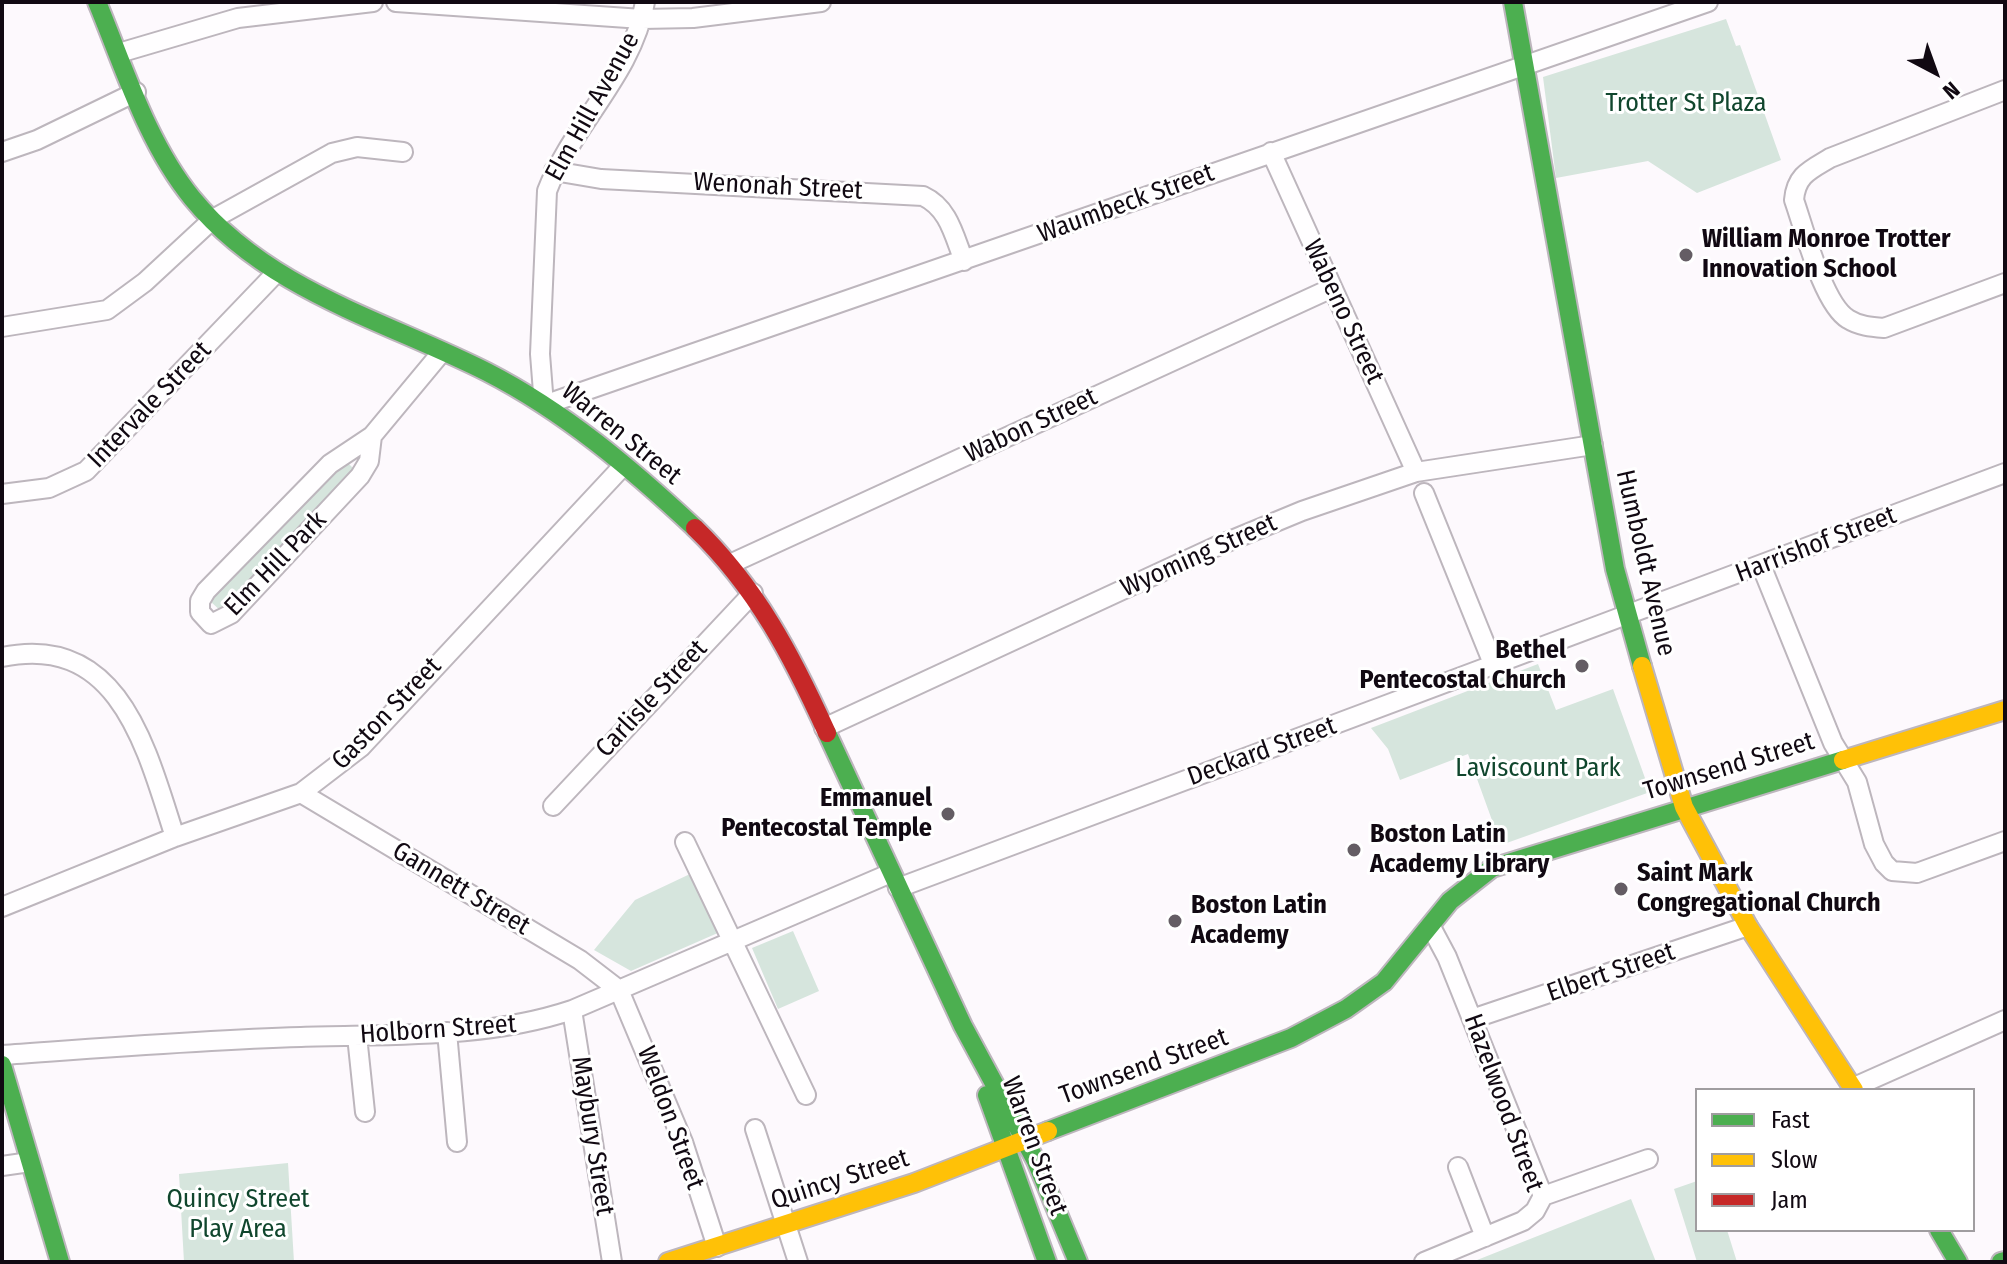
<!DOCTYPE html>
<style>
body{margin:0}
#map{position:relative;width:2007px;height:1264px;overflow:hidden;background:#fdf9fd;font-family:"Fira Sans Condensed",sans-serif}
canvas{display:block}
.frame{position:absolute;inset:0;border:4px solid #110912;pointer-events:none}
.legend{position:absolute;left:1695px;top:1088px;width:280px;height:144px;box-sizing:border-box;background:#fff;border:2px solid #a09da0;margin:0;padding:10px 14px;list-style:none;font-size:24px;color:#110912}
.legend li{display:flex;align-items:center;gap:16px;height:40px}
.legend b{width:40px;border:2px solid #a09da0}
.north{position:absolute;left:1895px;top:32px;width:80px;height:80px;-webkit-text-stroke:6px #fff;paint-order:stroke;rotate:139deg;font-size:22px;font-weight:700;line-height:32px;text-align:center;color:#110912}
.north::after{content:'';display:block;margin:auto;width:28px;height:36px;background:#110912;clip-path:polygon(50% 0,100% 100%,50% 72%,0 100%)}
</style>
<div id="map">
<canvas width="2007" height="1264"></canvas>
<div class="frame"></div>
<ul class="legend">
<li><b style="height:10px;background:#4caf50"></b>Fast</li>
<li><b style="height:10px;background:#ffc107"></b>Slow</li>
<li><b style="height:10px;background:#c62828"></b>Jam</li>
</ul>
<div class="north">N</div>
</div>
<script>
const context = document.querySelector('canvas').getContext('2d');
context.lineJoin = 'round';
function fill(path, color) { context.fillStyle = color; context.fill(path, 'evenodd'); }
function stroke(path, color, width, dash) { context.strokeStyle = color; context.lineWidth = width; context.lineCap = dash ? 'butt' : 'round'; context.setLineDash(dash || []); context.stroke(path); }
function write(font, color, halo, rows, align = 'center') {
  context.font = font + ' "Fira Sans Condensed",sans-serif'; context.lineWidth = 6; context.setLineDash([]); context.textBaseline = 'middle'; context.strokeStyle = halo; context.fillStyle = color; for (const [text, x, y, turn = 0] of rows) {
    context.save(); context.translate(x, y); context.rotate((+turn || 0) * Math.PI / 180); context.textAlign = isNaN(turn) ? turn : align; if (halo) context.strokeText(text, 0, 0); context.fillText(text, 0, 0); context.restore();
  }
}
const green = new Path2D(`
 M1726,19L1736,46L1740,45L1781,160L1697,193L1648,161L1556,178L1543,77Z
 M346,461L359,474L224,614L210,601Z
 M1538,664L1556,710L1613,689L1650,792L1501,845L1468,754L1400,780L1388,749L1371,728Z
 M690,874L720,932L631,971L594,950L635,900Z
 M793,931L819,991L778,1009L752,948Z
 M288,1163L294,1262H184L179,1174Z
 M1697,1181V1230H1727L1737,1262H1697L1674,1189Z
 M1631,1199L1656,1262H1472Z`);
const street = new Path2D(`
 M396,2L642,19L693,18L821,2
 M645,2C633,74 572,125 547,191L540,354L544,405L1708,2
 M119,53L238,18L373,2
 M2005,90L1830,158C1810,170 1796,175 1794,200C1804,228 1823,304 1848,319C1859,326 1871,327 1884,328L2005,283
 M2,152L37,140L136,92
 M1271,152L1416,472
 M554,171L601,179L923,196C949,208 954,236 964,261
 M2,327L107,310L145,282L213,219L332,153L357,147L403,152
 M372,436L369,461L360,476L231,614L211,624L200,612V601L206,591L330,464L372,436L441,353
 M1424,493L1494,666
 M2,494L49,488L86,471L275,274
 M730,564L1332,288
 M1761,565L1833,743L1857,782L1874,844L1884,863L1892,871L1917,873L2005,841
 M2,657C120,632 147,751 175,837
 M824,728L1215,547L1302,511L1416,472L1593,445
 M301,793L580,960L619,990L683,1142L717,1247
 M553,806L753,593
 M685,842L806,1095
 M898,888L2005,473
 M2,907L175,837L301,793L361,747L623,466
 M572,1010L612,1262
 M1472,1019L1748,926
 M447,1032L457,1142
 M357,1036L365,1112
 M2,1055C101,1048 201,1040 301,1037C392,1034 485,1039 572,1010L891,873
 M1852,1088L2005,1020
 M755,1129L798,1262
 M2,1166L30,1162
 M1458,1167L1485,1237
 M1543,1196L1648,1159
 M1424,1262L1523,1221L1535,1211L1543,1196L1447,957L1431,927`);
const fast = new Path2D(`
 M97,2C124,67 147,143 192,198C268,291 384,320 487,372C565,412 632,469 695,528
 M1513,2L1615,569L1642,666
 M827,733L963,1026L1036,1161L1078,1262
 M2,1065L60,1262
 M987,1095L1047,1262
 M1048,1131L1291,1038L1346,1009L1384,982L1450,901L1492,868L1843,760
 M1939,1230L1958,1262
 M2001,1262L2005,1261`);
const slow = new Path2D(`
 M1642,666L1684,807L1748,926L1854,1090
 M1843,760L2005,710
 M668,1262L914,1183L1048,1131`);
const jam = new Path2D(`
 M695,528C757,588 792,656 827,733`);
const markers = [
 [1686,255,8,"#645d64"],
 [1582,666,8,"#645d64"],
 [948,814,8,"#645d64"],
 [1354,850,8,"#645d64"],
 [1621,889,8,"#645d64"],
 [1175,921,8,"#645d64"]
];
const parkNames = [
 ["Trotter St Plaza",1686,104],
 ["Laviscount Park",1538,769],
 ["Quincy Street",238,1200],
 ["Play Area",238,1230]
];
const streetNames = [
 ["Elm Hill Avenue",593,107,-61],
 ["Wenonah Street",778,187,3],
 ["Waumbeck Street",1126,204,-20],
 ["Wabeno Street",1343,312,65],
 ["Intervale Street",150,405,-46],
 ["Wabon Street",1031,426,-25],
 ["Warren Street",621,434,39],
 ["Harrishof Street",1816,545,-21],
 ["Wyoming Street",1199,556,-24],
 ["Humboldt Avenue",1645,563,77],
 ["Elm Hill Park",276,564,-46],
 ["Carlisle Street",652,699,-47],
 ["Gaston Street",387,714,-46],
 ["Deckard Street",1262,752,-20],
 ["Townsend Street",1729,767,-17],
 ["Gannett Street",461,889,31],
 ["Elbert Street",1611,973,-19],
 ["Holborn Street",438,1030,-4],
 ["Townsend Street",1144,1067,-20],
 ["Hazelwood Street",1503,1103,70],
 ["Weldon Street",670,1118,70],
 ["Maybury Street",592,1136,81],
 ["Warren Street",1034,1146,70],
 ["Quincy Street",840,1180,-18]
];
const poiNames = [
 ["William Monroe Trotter",1702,240],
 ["Innovation School",1702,270],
 ["Bethel",1566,651,"right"],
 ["Pentecostal Church",1566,681,"right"],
 ["Emmanuel",932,799,"right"],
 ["Pentecostal Temple",932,829,"right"],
 ["Boston Latin",1370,835],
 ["Academy Library",1370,865],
 ["Saint Mark",1637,874],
 ["Congregational Church",1637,904],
 ["Boston Latin",1191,906],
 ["Academy",1191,936]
];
fill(green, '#d6e5dd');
stroke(street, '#bdb6bd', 22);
stroke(fast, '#bdb6bd', 22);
stroke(slow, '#bdb6bd', 22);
stroke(jam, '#bdb6bd', 22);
stroke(street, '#fffeff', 18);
stroke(fast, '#4caf50', 18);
stroke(slow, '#ffc107', 18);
stroke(jam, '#c62828', 18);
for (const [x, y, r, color] of markers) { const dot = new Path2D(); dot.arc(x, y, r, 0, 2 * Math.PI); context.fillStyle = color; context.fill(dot); stroke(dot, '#fff', 3); }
write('26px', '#10462d', '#fff', parkNames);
write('26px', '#110912', '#fff', streetNames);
write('bold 26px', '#110912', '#fff', poiNames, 'left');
</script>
